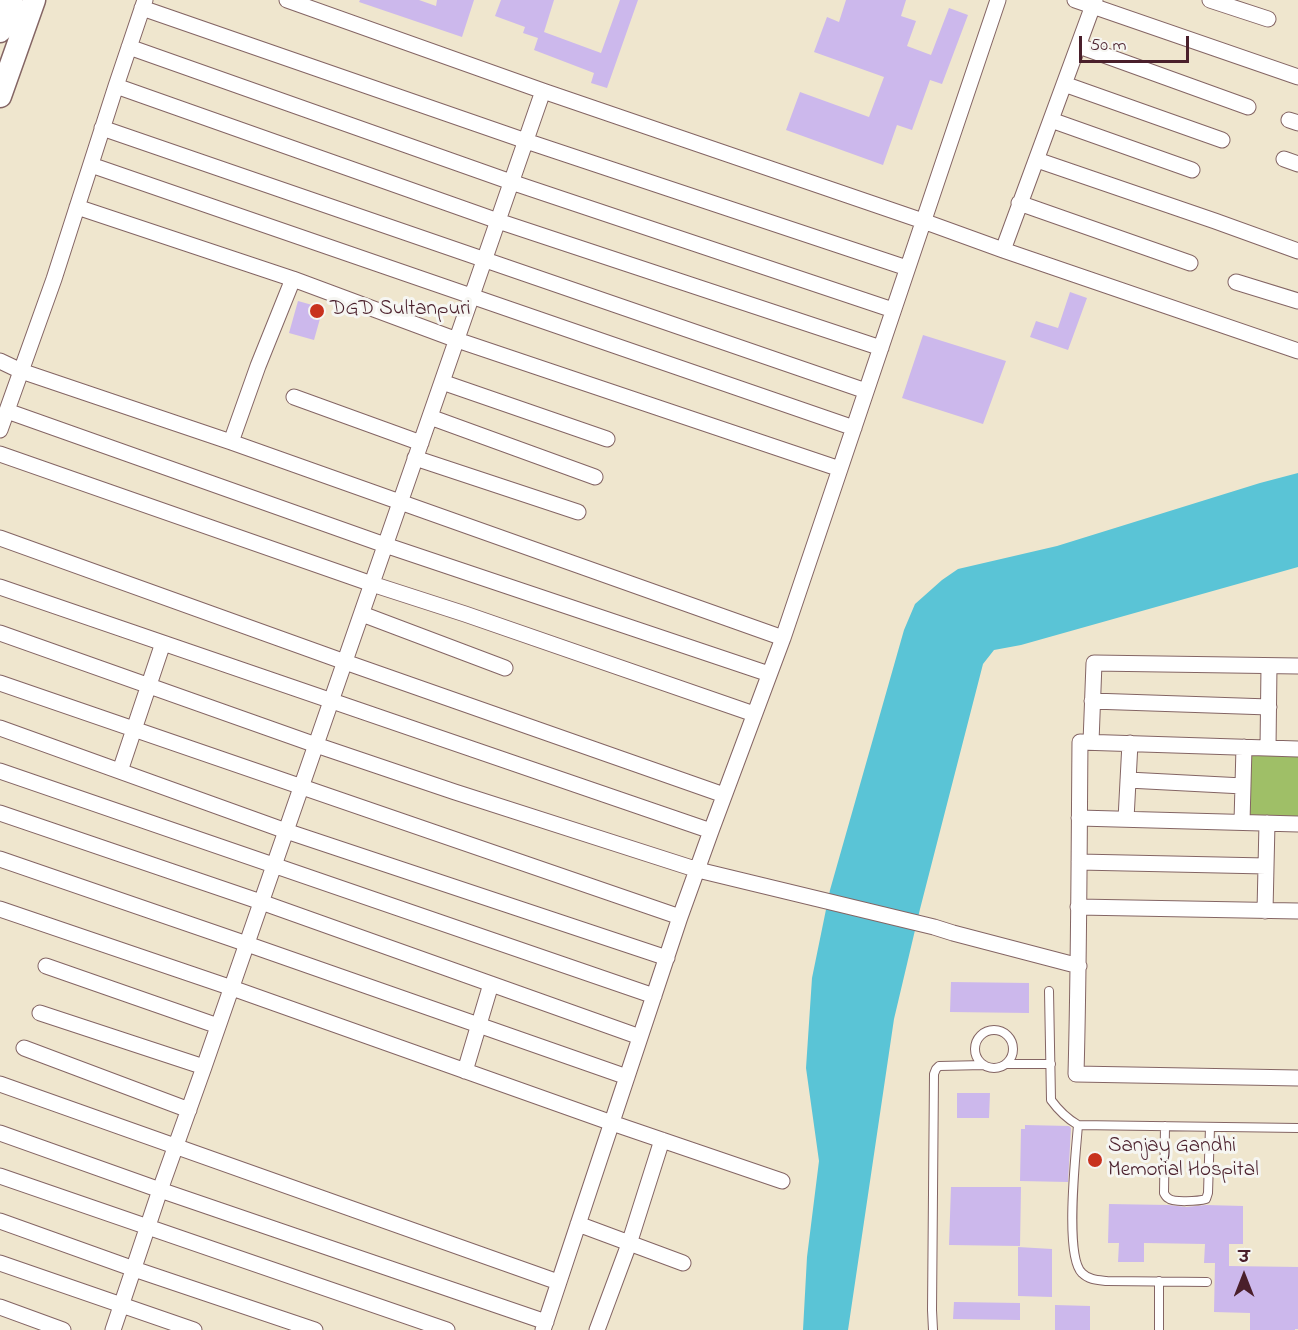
<!DOCTYPE html>
<meta charset="utf-8">
<style>
body{margin:0}
#map{position:relative;width:1298px;height:1330px;overflow:hidden;background:#efe6ce;font-family:"Indie Flower","Playpen Sans Deva",sans-serif}
canvas{display:block}
.north{position:absolute;left:1214px;top:1246px;width:60px;height:60px;-webkit-text-stroke:4px #f6f6f2;paint-order:stroke;rotate:0deg;font-size:16px;font-weight:700;line-height:24px;text-align:center;color:#4a1f2b}
.north::after{content:'';display:block;margin:auto;width:21px;height:27px;background:#4a1f2b;clip-path:polygon(50% 0,100% 100%,50% 72%,0 100%)}
.scale{position:absolute;left:1079px;top:36px;width:110px;height:27px;box-sizing:border-box;border:3px solid #4a1f2b;border-top:0;padding-left:8px;font-size:18px;line-height:21px;white-space:nowrap;color:#4a1f2b;-webkit-text-stroke:4px #f6f6f2;paint-order:stroke}
</style>
<div id="map">
<canvas width="1298" height="1330"></canvas>
<div class="north">उ</div>
<div class="scale">50 m</div>
</div>
<script>
const context = document.querySelector('canvas').getContext('2d');
context.lineJoin = 'round';
function fill(path, color) { context.fillStyle = color; context.fill(path, 'evenodd'); }
function stroke(path, color, width, dash) { context.strokeStyle = color; context.lineWidth = width; context.lineCap = dash ? 'butt' : 'round'; context.setLineDash(dash || []); context.stroke(path); }
function write(font, color, halo, rows, align = 'center') {
  context.font = font + ' "Indie Flower",sans-serif'; context.lineWidth = 6; context.setLineDash([]); context.textBaseline = 'middle'; context.strokeStyle = halo; context.fillStyle = color; for (const [text, x, y, turn = 0] of rows) {
    context.save(); context.translate(x, y); context.rotate((+turn || 0) * Math.PI / 180); context.textAlign = isNaN(turn) ? turn : align; if (halo) context.strokeText(text, 0, 0); context.fillText(text, 0, 0); context.restore();
  }
}
const green = new Path2D(`
 M1245,752L1298,753V820L1244,819Z`);
const water = new Path2D(`
 M1298,473V567L1021,645L994,650L983,664L920,909L894,1019L848,1330H803L807,1257L819,1161L806,1068L812,978L830,890L904,630L915,604L942,580L958,569L1057,546L1260,483Z`);
const building = new Path2D(`
 M360,0H419L436,6L437,0H474L462,37L359,2Z
 M501,0H554L544,32L601,53L620,0H638L607,88L591,83L594,73L534,50L538,38L523,33L525,27L495,16Z
 M846,0H906L901,16L916,21L907,46L931,55L949,8L968,15L942,84L930,80L912,130L897,125L883,165L786,130L800,92L869,117L884,77L814,52L827,17L839,22Z
 M1070,292L1087,298L1068,350L1030,337L1036,321L1058,328Z
 M298,301L323,308L314,340L289,333Z
 M923,335L1006,361L983,424L902,398Z
 M951,982L1029,983V1013L950,1012Z
 M957,1093H990L989,1118H957Z
 M1025,1125L1069,1126L1071,1128L1068,1182L1020,1181L1021,1129H1025Z
 M951,1187H1021L1020,1246L949,1245Z
 M1109,1204L1168,1205L1186,1207L1206,1205L1243,1206V1244H1229V1266L1298,1267V1329H1295V1330H1250V1313L1214,1312L1215,1263H1204L1205,1244L1144,1243V1262H1118L1119,1243H1108Z
 M1018,1247L1052,1249V1297L1018,1296Z
 M954,1302L1020,1303V1320L953,1319Z
 M1055,1305L1090,1306V1330H1055Z`);
const lane = new Path2D(`
 M1049,991L1051,1100C1059,1111 1066,1118 1078,1125L1298,1128
 M975 1049a19 19 0 1 1 38 0a19 19 0 1 1-38 0Z
 M1006,1064H1051
 M1078,1125C1076,1152 1064,1256 1082,1273C1089,1280 1098,1280 1107,1281L1207,1282
 M1165,1126L1164,1193C1165,1195 1166,1197 1168,1198C1173,1203 1199,1201 1206,1199L1208,1193L1210,1127
 M933,1330L932,1310L934,1074L936,1069L939,1066L984,1065
 M1159,1330V1281`);
const street = new Path2D(`
 M287,0L543,91L923,221L1003,250L1298,351
 M1075,0L1298,77
 M1210,0L1268,19
 M142,8L526,141L907,268
 M1079,46L1248,107
 M129,47L511,182L893,310
 M1064,84L1222,140
 M116,86L498,221L881,348
 M1051,120L1192,170
 M1289,120L1298,123
 M102,128L866,391
 M1284,159L1298,164
 M1037,160L1215,221L1298,251
 M91,165L854,428
 M1019,203L1190,263
 M77,207L293,279L457,340L840,469
 M1003,250L1095,0
 M1236,282L1298,301
 M0,361L21,371L231,442L783,638
 M442,382L607,439
 M294,397L421,443
 M7,411L385,545L769,674
 M430,417L595,477
 M0,430L54,279L116,86L145,0
 M231,442L258,366L293,279
 M0,454L372,584L465,614L754,714
 M415,458L578,512
 M0,538L345,662L724,795
 M0,587L711,831
 M362,614L505,668
 M0,633L316,745L455,792L698,870L934,927L953,933L1079,966
 M0,683L680,917
 M1092,701L1269,707
 M0,728L286,831L667,958
 M1091,742L1094,663L1298,666
 M1268,748L1269,666
 M1298,749L1080,742C1079,852 1079,963 1076,1074L1298,1078
 M0,771L654,996
 M120,771L163,643
 M1128,780L1243,786
 M0,813L261,902L640,1037
 M1079,818L1298,824
 M1126,819L1130,743
 M1242,822L1244,747
 M0,859L247,944L627,1077
 M1079,862L1266,866
 M1078,907L1298,911
 M0,909L232,988L612,1123L782,1181
 M1265,911L1267,823
 M46,966L218,1026
 M40,1013L204,1067
 M24,1048L189,1110
 M465,1071L491,984
 M0,1084L558,1282
 M0,1133L160,1190L546,1322
 M0,1176L447,1330
 M0,1221L134,1269L315,1330
 M578,1224L683,1263
 M0,1263L194,1330
 M0,1307L63,1330
 M113,1330L160,1190L204,1067L543,91
 M543,1330L680,917L711,831L783,638L998,0
 M597,1330L629,1244L662,1140`);
const secondary = new Path2D(`
 M0,31L11,0
 M0,96L34,0`);
const markers = [
 [317,311,8,"#c8321e"],
 [1095,1160,8,"#c8321e"]
];
const poiNames = [
 ["DGD Sultanpuri",330,311],
 ["Sanjay Gandhi",1108,1148],
 ["Memorial Hospital",1108,1172]
];
fill(green, '#9fbf67');
fill(water, '#5ac4d6');
fill(building, '#ccb8ec');
stroke(lane, '#846564', 10);
stroke(street, '#846564', 17);
stroke(secondary, '#846564', 25);
stroke(lane, '#fff', 8);
stroke(street, '#fff', 15);
stroke(secondary, '#fff', 22);
for (const [x, y, r, color] of markers) { const dot = new Path2D(); dot.arc(x, y, r, 0, 2 * Math.PI); context.fillStyle = color; context.fill(dot); stroke(dot, '#f6f6f2', 2); }
write('21px', '#4a1f2b', '#f6f6f2', poiNames, 'left');
</script>
